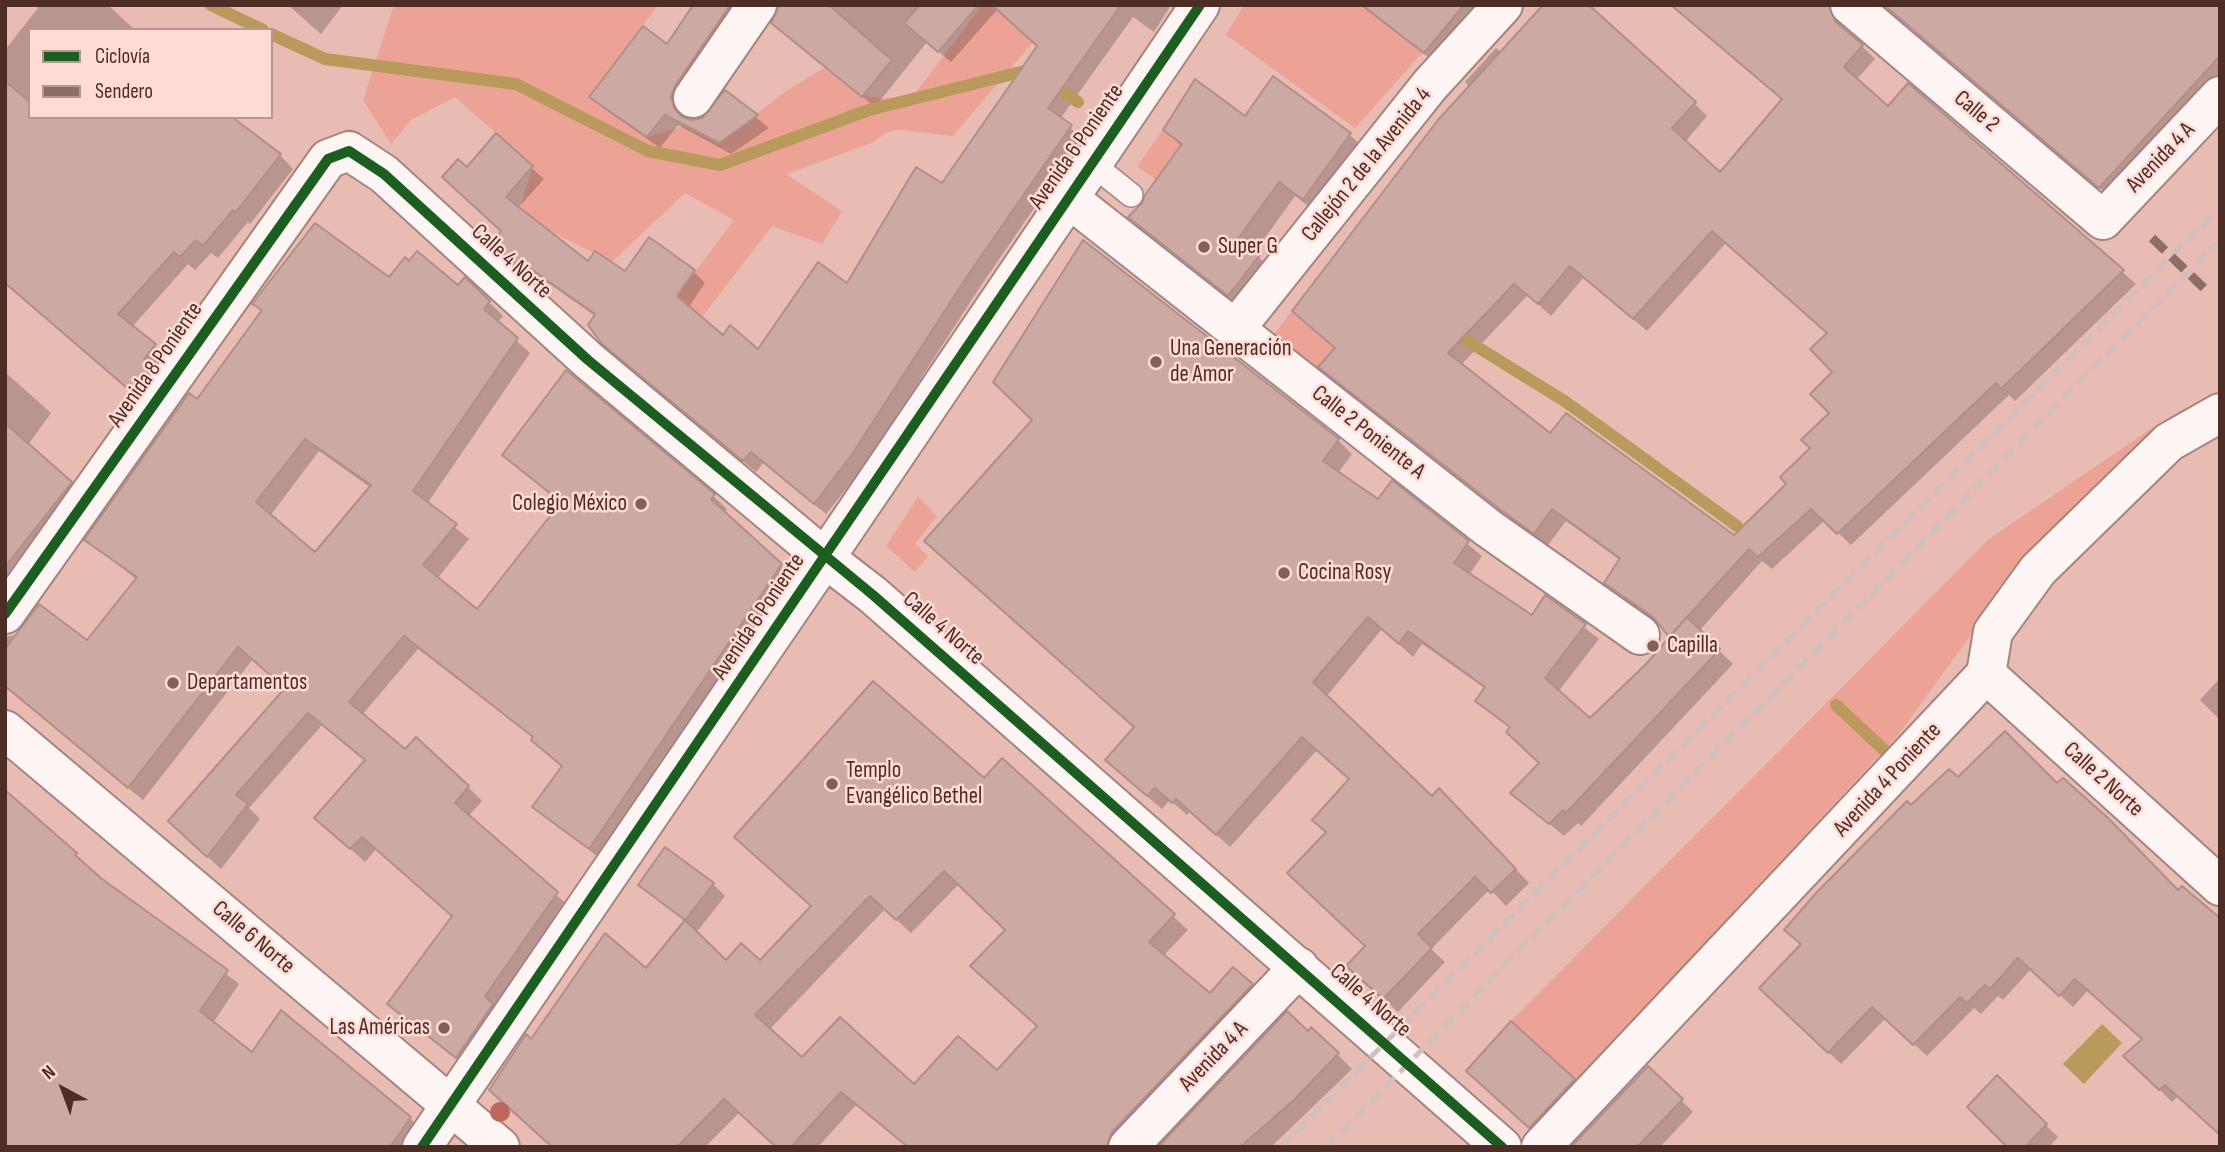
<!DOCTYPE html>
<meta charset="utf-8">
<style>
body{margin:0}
#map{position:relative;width:2225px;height:1152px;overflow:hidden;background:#e8bbb3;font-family:"Sofia Sans Condensed",sans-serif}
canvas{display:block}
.frame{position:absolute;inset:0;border:7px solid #4e2d27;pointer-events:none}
.legend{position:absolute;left:28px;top:28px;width:245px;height:91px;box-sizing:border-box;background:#fedcd5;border:2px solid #b8968f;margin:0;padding:9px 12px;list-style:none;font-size:21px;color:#4e2d27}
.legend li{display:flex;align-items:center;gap:14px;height:35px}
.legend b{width:35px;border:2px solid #b8968f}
.north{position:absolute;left:28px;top:1054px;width:70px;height:70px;-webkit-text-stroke:5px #fedcd5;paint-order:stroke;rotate:319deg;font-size:19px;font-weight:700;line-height:28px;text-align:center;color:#4e2d27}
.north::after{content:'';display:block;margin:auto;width:24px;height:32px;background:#4e2d27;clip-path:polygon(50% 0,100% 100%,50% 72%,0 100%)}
</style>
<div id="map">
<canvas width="2225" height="1152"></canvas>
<div class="frame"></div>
<ul class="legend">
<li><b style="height:9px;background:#1b5e20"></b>Ciclovía</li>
<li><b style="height:9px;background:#8d6e63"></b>Sendero</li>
</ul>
<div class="north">N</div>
</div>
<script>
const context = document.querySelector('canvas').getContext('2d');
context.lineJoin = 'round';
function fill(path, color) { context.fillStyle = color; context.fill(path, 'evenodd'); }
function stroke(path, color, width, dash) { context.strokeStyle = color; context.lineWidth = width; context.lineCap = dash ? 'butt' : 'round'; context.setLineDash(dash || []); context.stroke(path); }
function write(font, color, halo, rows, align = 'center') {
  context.font = font + ' "Sofia Sans Condensed",sans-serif'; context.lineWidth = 5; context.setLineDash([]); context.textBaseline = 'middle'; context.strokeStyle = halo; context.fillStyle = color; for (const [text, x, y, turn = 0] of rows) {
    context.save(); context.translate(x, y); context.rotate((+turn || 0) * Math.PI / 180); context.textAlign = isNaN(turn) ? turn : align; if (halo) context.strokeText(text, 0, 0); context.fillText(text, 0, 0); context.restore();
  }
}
const green = new Path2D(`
 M394,5H658L589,97L647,137L686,125L719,143L785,92L825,67C860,95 870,107 917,91L982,5H992L1033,42L953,136L901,130L887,132L872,143L786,174L842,211L822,244L772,226L702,317L677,296L734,220L685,193L612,262L548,230L520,208L533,166L455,97L411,120L391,144L363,100Z
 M1244,5H1362L1423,52L1355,128L1226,35Z
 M1163,130L1212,167L1172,191L1137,166Z
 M1292,311L1335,348L1313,373L1269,341Z
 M2158,424L2025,561L1898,735L1577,1080L1511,1021L1989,539Z
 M918,497L937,516L915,544L928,556L915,572L886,546Z`);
const water = new Path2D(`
 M2102,1024L2122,1043L2084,1084L2063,1064Z`);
const shadow = new Path2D(`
 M35,5H108L135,30H30V117L280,155L293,169L250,224L248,222L218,258L211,253L195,270L188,264L132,327L169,359L149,406L8,285L5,289V50L38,8Z
 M288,5H343L321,34Z
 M695,5H750L682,108L684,119L702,120L726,92L769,128L731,154L678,125L660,148L603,108L591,97L667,46Z
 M780,5H1171L1154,32L1133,17L1060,119L1082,138L978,290L863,468L826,514L763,463L756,472L617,355L595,316L534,273L531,277L506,254L503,231L467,169L496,136L544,179L518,208L588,264L626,273L693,271L705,283L688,308L723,338L758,352L848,286L942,185L1039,46L997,10L951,62L927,42L875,107L786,34Z
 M1360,5H1488L1441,67Z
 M1671,5H1846L1841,15L1842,27L1875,59L1856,80L1888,109L1909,86L2136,284L2015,401L2009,395L1851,545L1825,520L1772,569L1762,561L1699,631L1733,664L1581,826L1578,823L1564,836L1513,793L1541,764L1511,729L1478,701L1486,689L1422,644L1413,657L1382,629L1326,697L1432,798L1439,791L1529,883L1506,906L1490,889L1431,949L1445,962L1398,1012L1362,980L1367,946L1328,833L1351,780L1317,750L1230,847L1190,811L1187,815L1170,800L1162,809L1121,774L1136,728L940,555L1338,440L1352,454L1338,473L1379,501L1392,482L1482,556L1469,575L1533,618L1546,598L1599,639L1558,692L1590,721L1672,637L1606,583L1621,561L1566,521L1548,545L1516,523L1333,379L1321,367L1336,349L1294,311L1357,230L1355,228L1469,86L1465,82L1496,48L1501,52L1694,103L1707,116L1685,142L1720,175L1783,100ZM1726,243L1828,334L1835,372L1832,413L1812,449L1789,484L1734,537L1551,435L1461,365L1528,295L1551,316L1584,277L1647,331Z
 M1884,5H2220V83L2113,199Z
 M1273,79L1350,135L1366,150L1319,214L1295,196L1254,253L1274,271L1244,310L1130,217L1144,204L1182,147L1165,130L1245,118Z
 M389,279L458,288L489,302L503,316L497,323L530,353L427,504L469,539L437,579L477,611L562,504L504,454L713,496L727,509L724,513L794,579L603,861L534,807L563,767L534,738L418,649L362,715L406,751L468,787L482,801L468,817L570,907L471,1071L389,1004L453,917L376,849L365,862L330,831L366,761L322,725L249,808L260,819L221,869L184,835L286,688L253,659L143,800L5,687V637L16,635L87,643L137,580L87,540L197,402L263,312L255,303ZM319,451L371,488L315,554L270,516Z
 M5,372L51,413L28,445L84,497L5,608Z
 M2220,678V720L2200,700Z
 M2005,733L2178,1096L2172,1102L2126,1056L2144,1039L2088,990L2073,1007L2031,969L2003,1000L1998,996L1981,1014L1974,1008L1927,1056L1886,1018L1841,1064L1774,1000L1803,945L1911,808L1958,780Z
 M1002,761L1188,930L1163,956L1210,995L1252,985L1266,999L1126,1147H909L856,1105L818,1147H777L740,1112L705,1147H553L532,1042L646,970L686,922L640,885L713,884L725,896L696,933L727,962H760L984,781ZM959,884L1007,930L1039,1026L997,1073L914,1086L803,1060L769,1030L885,909L911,933Z
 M5,792L88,867L239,984L213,1023L252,1054L410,1118L422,1131L411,1147H5Z
 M1312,1029L1352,1069L1271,1147H1161Z
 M1997,1078L2058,1137L2049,1147H2009Z
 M1574,1080L1586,1092L1542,1138L1481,1082Z
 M1681,1100L1693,1112L1660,1147H1574Z`);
const stream = new Path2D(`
 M211,5L263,30
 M271,34L325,59L516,84L648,151L720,165L869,110L1025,71L1033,73
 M1049,82L1078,102
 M1450,330L1566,402L1737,526
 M1836,705L1897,762`);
const building = new Path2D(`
 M693,5H730L675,86L671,97L674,108L681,116L691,120L702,118L725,90L758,115L719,143L665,115L647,137L589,97L643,26L667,44Z
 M779,5H829L892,60L862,97L771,23Z
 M920,5H979L938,52L904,23Z
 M992,5H1121L1048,108L1072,125L966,278L851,456L814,504L751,452L743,461L602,344L588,325L595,314L521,262L518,266L492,243L501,231L442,177L458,159L467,167L496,133L533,166L506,197L588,261L595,251L625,271L649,237L695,270L677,296L723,335L730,325L758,349L818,262L847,283L916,167L942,183L1037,46Z
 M1362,5H1464L1424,53Z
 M1543,5H1589L1696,102L1672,128L1720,172L1782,99L1671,5H1829L1835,21L1863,45L1844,67L1888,106L1908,83L2124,270L2001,389L1996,383L1837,534L1811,509L1758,557L1749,549L1669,637L1653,617L1604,583L1620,558L1552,509L1534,534L1501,510L1318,367L1335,348L1292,311L1438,120ZM1712,231L1827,333L1810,349L1832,372L1810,394L1829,413L1801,440L1810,448L1780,477L1786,484L1734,535L1566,413L1550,433L1448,353L1514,284L1538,304L1570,266L1633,319Z
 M1884,5H2220V56L2099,188Z
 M1273,76L1351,133L1303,200L1279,182L1238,239L1260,255L1228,296L1128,217L1142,203L1145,195L1182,144L1163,130L1195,79L1245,116Z
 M5,81L30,102V117H232L281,154L236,212L233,210L203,246L196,240L180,257L174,252L118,314L156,344L144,359L154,366L134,394L5,283Z
 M315,223L389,277L405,257L409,261L417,251L458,285L465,277L490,301L484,309L518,338L413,491L457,524L423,565L477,609L561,502L502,455L566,370L715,494L711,499L782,564L589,849L532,807L562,766L531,740L533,737L404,636L349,702L405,749L416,737L469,786L455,803L558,892L485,996L493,1004L456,1058L387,1004L452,916L362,837L350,849L314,818L365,760L308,713L236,795L248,804L207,857L168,821L285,688L238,647L128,788L5,686V649L39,604L87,640L137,577L84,540L189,393L197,399L262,310L252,304ZM305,439L371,485L315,552L256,502Z
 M1083,240L1339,439L1323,461L1378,499L1392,480L1469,541L1454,563L1532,615L1545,595L1586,624L1545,678L1590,718L1647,663L1687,617L1720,649L1566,813L1563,810L1549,824L1510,793L1539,763L1506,732L1510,727L1475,701L1485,687L1408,631L1399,644L1368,617L1313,682L1432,796L1439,788L1516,869L1491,893L1475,877L1418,934L1432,948L1383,999L1346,966L1365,946L1287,873L1326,832L1312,820L1349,779L1302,737L1216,835L1176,799L1172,803L1155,788L1147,796L1105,760L1134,727L924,541L1032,420L993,382Z
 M5,423L72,482L5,567Z
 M873,681L984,778L1002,758L1175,914L1149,942L1210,993L1233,967L1253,984L1112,1132L1107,1147H908L841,1092L791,1147H776L724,1099L677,1147H552L489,1090L526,1034L531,1039L605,933L646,968L685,920L726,960L741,943L760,960L811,906L734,837ZM944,871L1005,930L970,966L1037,1026L997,1070L958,1036L914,1084L840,1017L802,1057L755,1015L870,896L896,920Z
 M2005,731L2057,783L2063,778L2108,818L2178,890L2182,886L2220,918V1135L2165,1085L2159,1090L2123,1056L2142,1039L2075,979L2059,996L2018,958L1990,989L1985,985L1967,1003L1960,997L1913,1045L1872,1007L1828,1053L1759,988L1801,944L1784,930L1817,892L1907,801L1911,805L1949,769L1958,777Z
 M5,790L77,853L75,855L102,879L228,970L200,1011L252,1052L281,1010L411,1117L390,1147H5Z
 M665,847L714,883L685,920L638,885Z
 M1287,1011L1308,1031L1311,1027L1339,1053L1294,1100L1240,1147H1158Z
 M1511,1021L1575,1079L1529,1128L1466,1071Z
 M1648,1066L1683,1099L1637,1147H1571Z
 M1997,1075L2047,1124L2025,1147H2007L1967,1107Z`);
const service = new Path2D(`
 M1091,163L1131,195`);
const minor = new Path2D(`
 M1850,5L2103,220L2220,96
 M693,98L757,5
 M1067,197L1488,528L1640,635
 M1236,328L1430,85L1503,5
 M5,614L328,159L349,151L384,174L588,360L825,558L422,1147
 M1986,674L2220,886
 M5,730L500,1147
 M1128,1147L1299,967
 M1541,1147L1986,674L1993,632L2038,570L2169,442L2220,413`);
const tertiary = new Path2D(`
 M1200,5L825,558L873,595L1502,1147`);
const rail = new Path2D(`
 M1281,1147L2220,207
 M1326,1147L2220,240`);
const quiet = new Path2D(`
 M2152,238L2209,293`);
const cycleway = new Path2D(`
 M5,614L328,159L349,151L384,174L588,360L873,595L1502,1147
 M422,1147L1200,5`);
const trees = [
 [500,1112]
];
const markers = [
 [1204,247,7,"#845f58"],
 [1156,362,7,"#845f58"],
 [641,504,7,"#845f58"],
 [1284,573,7,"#845f58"],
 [1653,646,7,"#845f58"],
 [173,683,7,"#845f58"],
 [832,784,7,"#845f58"],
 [444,1028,7,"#845f58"]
];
const streetNames = [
 ["Calle 2",1976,112,40],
 ["Avenida 6 Poniente",1077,147,-55],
 ["Avenida 4 A",2161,158,-46],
 ["Callejón 2 de la Avenida 4",1367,165,-51],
 ["Calle 4 Norte",511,262,42],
 ["Avenida 8 Poniente",156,365,-55],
 ["Calle 2 Poniente A",1368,433,38],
 ["Avenida 6 Poniente",759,617,-56],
 ["Calle 4 Norte",943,629,41],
 ["Avenida 4 Poniente",1888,780,-47],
 ["Calle 2 Norte",2103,780,42],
 ["Calle 6 Norte",253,938,40],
 ["Calle 4 Norte",1370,1001,41],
 ["Avenida 4 A",1214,1057,-46]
];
const poiNames = [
 ["Super G",1218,247],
 ["Una Generación",1170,349],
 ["de Amor",1170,375],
 ["Colegio México",627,504,"right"],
 ["Cocina Rosy",1298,573],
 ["Capilla",1667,646],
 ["Departamentos",187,683],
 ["Templo",846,771],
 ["Evangélico Bethel",846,797],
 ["Las Américas",430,1028,"right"]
];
fill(green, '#eca295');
fill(water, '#ba995d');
fill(shadow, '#0003');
stroke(stream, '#ba995d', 12);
fill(building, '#cda9a3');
stroke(building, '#b18e89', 2);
stroke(service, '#a6847e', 26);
stroke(minor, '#a6847e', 42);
stroke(tertiary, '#a6847e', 42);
stroke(service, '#fcf5f4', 23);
stroke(minor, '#fcf5f4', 38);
stroke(tertiary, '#fcf5f4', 38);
stroke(rail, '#cec1be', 5, [14, 7]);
stroke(quiet, '#8d6e63', 9, [18, 9]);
stroke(cycleway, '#1b5e20', 10);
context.fillStyle = '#bf665a';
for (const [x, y] of trees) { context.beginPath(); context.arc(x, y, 10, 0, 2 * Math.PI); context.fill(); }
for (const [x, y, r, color] of markers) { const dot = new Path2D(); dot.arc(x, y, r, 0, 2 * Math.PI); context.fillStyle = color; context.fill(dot); stroke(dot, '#fedcd5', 2.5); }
write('23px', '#4e2d27', '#fedcd5', streetNames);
write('23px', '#4e2d27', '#fedcd5', poiNames, 'left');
</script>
